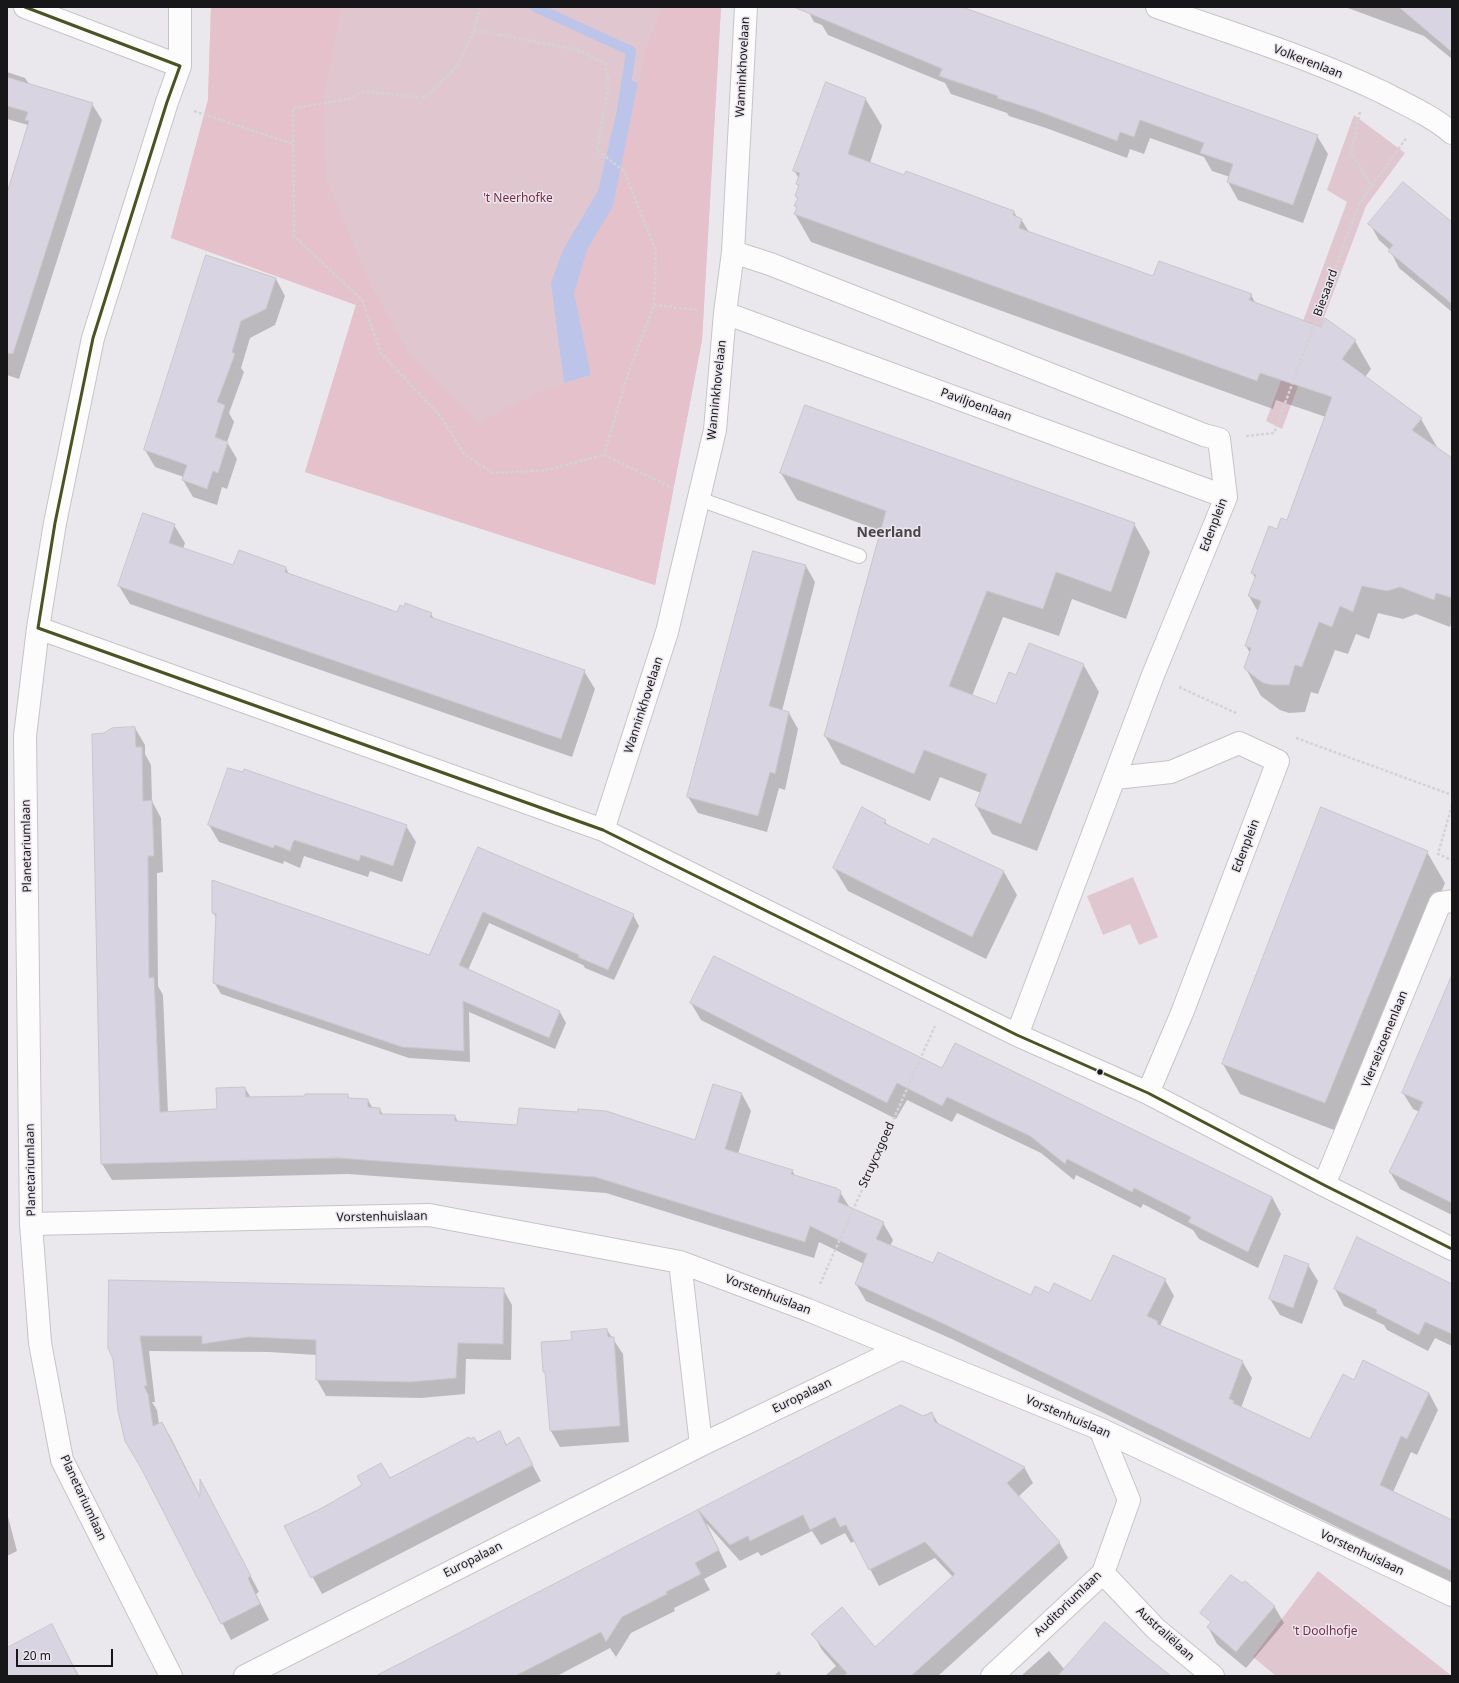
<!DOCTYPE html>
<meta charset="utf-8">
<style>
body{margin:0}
#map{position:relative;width:1459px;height:1683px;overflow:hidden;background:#ebe8ed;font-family:"Noto Sans",sans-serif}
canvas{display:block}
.frame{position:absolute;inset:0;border:8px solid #171618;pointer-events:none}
.scale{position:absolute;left:16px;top:1649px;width:97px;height:18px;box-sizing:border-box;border:2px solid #171618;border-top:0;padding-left:5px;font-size:12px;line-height:14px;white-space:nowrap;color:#171618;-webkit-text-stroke:3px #ece7ee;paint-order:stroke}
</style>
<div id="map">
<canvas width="1459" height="1683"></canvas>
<div class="frame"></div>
<div class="scale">20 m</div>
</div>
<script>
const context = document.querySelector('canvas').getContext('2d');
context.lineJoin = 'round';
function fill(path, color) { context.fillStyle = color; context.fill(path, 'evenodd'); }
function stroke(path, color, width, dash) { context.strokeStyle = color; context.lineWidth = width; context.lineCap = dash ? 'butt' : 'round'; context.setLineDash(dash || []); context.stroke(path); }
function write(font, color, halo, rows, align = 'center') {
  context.font = font + ' "Noto Sans",sans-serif'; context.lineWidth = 3; context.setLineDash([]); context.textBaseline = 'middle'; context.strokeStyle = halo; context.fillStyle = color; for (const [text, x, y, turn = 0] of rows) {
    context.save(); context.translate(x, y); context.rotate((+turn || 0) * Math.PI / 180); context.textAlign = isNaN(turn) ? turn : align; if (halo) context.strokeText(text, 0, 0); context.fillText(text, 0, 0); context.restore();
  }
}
const green = new Path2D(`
 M211,7H721L702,340L655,585L305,472L356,305L171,238L208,100Z
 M1354,115L1405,153L1366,206L1282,429L1266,421L1347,202L1327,190Z
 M1133,877L1158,937L1139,945L1130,924L1103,935L1087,896Z
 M1318,1571L1452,1676H1276L1253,1657Z`);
const forest = new Path2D(`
 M211,7H341L324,98L326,179L372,287L409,354L479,422L534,394L591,375L574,293L587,250L613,206L646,48L662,7H721L702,340L655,585L305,472L356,305L171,238L208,100Z`);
const water = new Path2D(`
 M622,77L638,83L613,206L587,250L574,293L591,375L564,383L551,283L563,250L598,191L617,110Z`);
const shadow = new Path2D(`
 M806,7H959L1317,136L1328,154L1303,223L1238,200L1228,182L1230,177L1212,171L1204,157L1150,138L1144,154L1130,149L1127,158L1046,128L1009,116L1007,113L951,94L945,83L828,35L822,25L814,22Z
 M1345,7H1452V59L1424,36Z
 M7,72L25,78L29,84L92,104L102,120L19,379L7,375V200L28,125L7,119Z
 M865,98L882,126L870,163L905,177L1014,212L1017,217L1021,219L1029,232L1154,277L1251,295L1256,304L1355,341L1371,369L1365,377L1421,419L1437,447L1436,448L1452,459V620L1450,627L1416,614L1403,619L1378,613L1369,639L1356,634L1348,654L1335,650L1318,694L1311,692L1305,712L1289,713L1280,710L1261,696L1245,667L1250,653L1246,646L1258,612L1249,596L1256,579L1252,573L1277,530L1287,522L1326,417L1276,400L1273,409L811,242L795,214L797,209L795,206L798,199L796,196L799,187L797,184L799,179L794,170Z
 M1452,223V312L1399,268L1390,250L1379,240L1370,224Z
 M207,257L276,279L285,296L275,325L250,338L241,368L244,372L229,413L234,422L227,442L237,459L227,489L222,487L217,505L193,497L183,480L184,477L155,467L145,450Z
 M781,473L1134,524L1150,552L1126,619L1072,599L1059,636L1003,617L972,696L997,706L1017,676L1083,664L1099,692L1037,851L992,834L976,806L981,793L940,777L930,801L841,764L825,736L881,531L797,500Z
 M174,525L185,543L183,549L234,566L286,568L289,574L398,613L431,614L434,619L584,671L595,689L572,757L130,604L119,586Z
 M806,566L815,582L782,711L789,713L798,729L785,790L779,788L767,832L698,813L688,797Z
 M135,728L145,745V754L151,765L152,801L161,818L163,872L157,873V879L158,986L163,995L168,1113L218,1110L245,1088L251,1098L347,1095L350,1099L368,1100L373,1109H380L383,1115L455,1116L458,1122L696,1141L742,1094L751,1111L738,1154L792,1170L795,1176L840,1192L850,1208L883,1223L893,1240L890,1246L934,1264L1031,1297L1050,1294L1092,1302L1165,1280L1174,1296L1160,1326L1242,1361L1252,1378L1241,1408L1310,1440L1354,1381L1429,1393L1438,1410L1417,1455L1411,1452L1393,1492L1452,1521V1583L954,1340L866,1301L856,1284L864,1264L819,1242L814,1258L606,1193L348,1174L112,1180L102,1164L105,734Z
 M885,821L888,826L929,846L934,839L1004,872L1017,895L986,959L848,891L834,868Z
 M209,825L406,826L416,842L402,882L370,871L368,877L304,856L300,868L284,861L283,864L219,842Z
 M478,848L633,915L639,926L614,980L585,968L583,965L489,923L468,970L560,1012L566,1023L555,1049L469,1012L470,1062L409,1058L221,994L214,982L216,918L213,912L430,957Z
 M1427,852L1445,883L1342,1133L1240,1094L1223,1064Z
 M1452,975V1089L1437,1120L1413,1109L1403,1093Z
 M691,1003L943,1069L1272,1197L1281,1214L1258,1268L1199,1239L1193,1230L1143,1204L1141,1208L1076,1175L1074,1180L1041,1153L957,1113L952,1122L907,1100L896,1119L701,1020Z
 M1452,1138V1215L1400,1189L1390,1172Z
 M1308,1265L1318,1281L1302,1324L1280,1315L1270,1299Z
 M110,1281L503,1289L512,1305L511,1360L466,1359L465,1394L421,1398L326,1396L317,1380V1355L269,1352L149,1351L155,1402H152L157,1410L159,1424L162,1423L171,1438L201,1498L208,1496L259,1592L256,1594L269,1620L231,1640L144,1471Z
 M1452,1285V1346L1435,1338L1428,1351L1387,1330L1384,1325L1344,1306L1335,1289Z
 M607,1330L623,1354L629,1442L560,1447L551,1431L547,1376L544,1372Z
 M932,1413L939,1425L1024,1467L1033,1483L1018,1497L1059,1542L1068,1558L938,1676H825L836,1666L822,1650L813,1634L875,1649L953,1577L935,1558L879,1586L855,1541L851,1543L845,1533L821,1545L812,1531L761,1556L758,1552L740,1561L706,1523L727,1567L704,1579L710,1590L674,1608L675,1611L631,1633L616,1657L610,1648L557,1676H376L520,1604L804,1456Z
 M499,1432L507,1445L518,1438L541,1481L322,1594L285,1527L389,1479L477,1444Z
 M7,1513L17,1551L7,1556Z
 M1274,1606L1284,1623L1246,1668L1217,1644L1208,1627L1211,1623L1209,1619Z
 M52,1626L79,1676H7V1649Z
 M1049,1651L1065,1670L1123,1676H1021Z
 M779,1671L782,1676H774Z`);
const stream = new Path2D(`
 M535,7L631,51L625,93`);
const building = new Path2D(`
 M794,7H962L1318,135L1293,205L1227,182L1233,164L1200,153L1204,143L1140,120L1134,137L1120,132L1117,141L1035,110L997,98L998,96L939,76L942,69Z
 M1399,7H1452V52Z
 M7,77L93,103L13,354L7,353V193L29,121L25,120L28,112L7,106Z
 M826,82L866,98L848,154L904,175L906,171L1014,211L1013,215L1022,219L1019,228L1153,276L1159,261L1252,294L1249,300L1321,327L1325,318L1356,340L1342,359L1422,418L1412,430L1452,458V598L1436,593L1434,600L1400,587L1387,591L1362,586L1353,612L1340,606L1332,627L1319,622L1302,667L1295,665L1289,685H1272L1263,683L1256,678L1244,668L1251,648L1245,646L1261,601L1248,596L1256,575L1251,573L1269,526L1277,529L1281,518L1287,520L1332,397L1260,373L1257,381L794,214L797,207L794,206L798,198L795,196L799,185L796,184L800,173L793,171Z
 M1403,182L1452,222V304L1388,251L1393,245L1368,224Z
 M206,255L276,278L266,309L241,321L232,352L235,354L217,402L225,405L215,437L228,442L218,473L213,471L207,489L182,480L187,465L144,450Z
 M805,405L1135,523L1111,592L1056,572L1043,609L987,591L949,686L996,704L1009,672L1016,675L1029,643L1084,664L1021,824L975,806L987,774L924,750L914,774L824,736L886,511L780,473Z
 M143,513L175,524L169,543L233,565L239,550L286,567L285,572L397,612L400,605L404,607L405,603L432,613L430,617L585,670L561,739L118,586Z
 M753,551L806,565L769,706L789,712L775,774L770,772L758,816L687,797Z
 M135,727L136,747H142L143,801L152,800L154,856H148V861L149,978L154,977L160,1112L217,1109L216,1088L245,1087L246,1097L305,1096V1094H348V1098L368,1099V1107L380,1108V1114L455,1115V1121L517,1125L519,1108L578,1112V1109L606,1111L695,1140L713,1084L742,1093L725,1149L793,1170L791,1174L836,1188L841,1191L838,1202L884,1222L876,1239L933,1263L938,1252L1031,1295L1035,1286L1049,1293L1054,1283L1091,1301L1113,1255L1166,1279L1147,1316L1158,1321L1157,1324L1243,1361L1229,1399L1234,1401L1233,1403L1310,1439L1343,1374L1354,1380L1363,1360L1429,1393L1407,1439L1401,1436L1380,1485L1452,1520V1571L944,1324L855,1284L867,1254L810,1226L805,1242L595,1177L338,1158L101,1164L92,734L104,733L112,728Z
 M228,768L243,772L244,769L407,825L393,866L361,855L359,861L294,840L290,851L275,845L273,848L208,825Z
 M862,807L886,820L884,823L929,845L933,838L1004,871L972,937L833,868Z
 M1321,807L1428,851L1325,1103L1222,1064Z
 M478,847L634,914L608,970L578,957L579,955L483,912L459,965L560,1011L549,1038L463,1001L464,1051L402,1047L213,983L216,914L212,913V880L429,955Z
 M714,956L942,1068L955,1043L1272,1197L1248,1252L1188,1222L1191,1217L1134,1188L1132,1192L1067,1159L1065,1164L1030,1136L947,1097L942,1106L897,1083L887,1103L690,1003Z
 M1452,975V1203L1389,1172L1423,1102L1402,1093Z
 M1357,1237L1452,1284V1334L1425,1322L1419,1335L1376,1313L1377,1310L1334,1289Z
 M1285,1255L1309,1264L1293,1308L1269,1299Z
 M109,1280L504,1288L503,1344L458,1343L456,1378L411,1382L316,1380V1340L248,1337L202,1344V1336H140L147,1386H144L148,1394L153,1426L162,1422L200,1497V1479L251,1576L248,1578L260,1604L221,1624L141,1468L125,1441L118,1411L113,1359L108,1348Z
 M607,1329L608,1337H614L620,1426L550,1431L545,1372H543L541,1342L572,1340L571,1332Z
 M901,1405L923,1416L932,1412L935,1422L1025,1467L1007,1483L1060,1542L911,1676H843L847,1673L811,1634L842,1607L875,1647L955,1574L925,1542L869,1570L846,1525L840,1527L835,1517L810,1530L803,1515L750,1541L748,1536L730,1545L698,1510L719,1550L695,1563L701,1574L666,1592L667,1594L622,1617L606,1642L601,1632L515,1676H376Z
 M500,1431L506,1445L519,1437L533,1465L311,1578L284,1526L322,1508L362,1485L357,1476L381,1463L390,1478L469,1437L470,1439L474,1437L477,1442Z
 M1231,1575L1242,1583L1245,1581L1275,1606L1236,1652L1207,1627L1211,1622L1200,1613Z
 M1105,1622L1142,1653L1171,1676H1058Z
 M52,1624L78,1676H7V1648Z`);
const path = new Path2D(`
 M480,7L474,30L458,65L425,98L366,91L344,100L293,108L294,236L362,300L381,353L441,417L464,454L493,473L547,470L604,455L673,488
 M474,30L579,50L605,64L609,83L597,150L624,171L656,251L654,305L627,377L604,455
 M194,111L293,144
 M1360,112L1351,152L1372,186
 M654,305L697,310
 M1246,436L1274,433L1359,204L1407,137
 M1179,687L1238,714
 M1296,738L1452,795
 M1452,805L1438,854L1452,860
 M820,1284L935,1026`);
const service = new Path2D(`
 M699,499L859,556`);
const minor = new Path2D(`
 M25,7L180,66
 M1157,7C1233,34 1312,58 1384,93C1407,105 1432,116 1452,133
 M733,252L770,264L1204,435L1219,439L1226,497L1153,675L1017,1035
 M725,313L1226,497
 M38,628L603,830L1017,1035L1148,1093L1324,1185L1452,1249
 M1115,778L1171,772L1239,743L1278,761L1182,1013L1148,1093
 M603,830L667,632L715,430L725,313L733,252L746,7
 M1324,1185L1440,903L1452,901
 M31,1224L429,1215L680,1262L808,1310L1100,1429L1452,1595
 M680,1262L701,1445
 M1103,1573L1156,1629L1213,1676
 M171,1676L62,1460L40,1343L31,1224L25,736L38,628L55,523L93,338L167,102L180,66V7
 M245,1676L701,1445L902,1348
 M992,1676L1103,1573L1129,1500L1100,1429`);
const bus1 = new Path2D(`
 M25,7L180,66
 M38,628L603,830L1017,1035L1148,1093L1324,1185L1452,1249
 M38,628L55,523L93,338L167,102L180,66`);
const markers = [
 [1100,1072,3.5,"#171618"]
];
const streetNames = [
 ["Volkerenlaan",1308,62,21],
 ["Wanninkhovelaan",743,67,-87],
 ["Biesaard",1326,293,-70],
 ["Wanninkhovelaan",717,390,-84],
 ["Paviljoenlaan",976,405,20],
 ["Edenplein",1214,525,-69],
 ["Wanninkhovelaan",644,705,-72],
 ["Planetariumlaan",27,846,-91],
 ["Edenplein",1246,846,-69],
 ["Vierseizoenenlaan",1385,1039,-68],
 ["Struycxgoed",877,1155,-66],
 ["Planetariumlaan",31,1170,-91],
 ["Vorstenhuislaan",382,1217,-1],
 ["Vorstenhuislaan",768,1295,21],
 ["Europalaan",802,1396,-26],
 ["Vorstenhuislaan",1068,1417,23],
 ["Planetariumlaan",83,1498,65],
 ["Vorstenhuislaan",1362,1553,25],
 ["Europalaan",473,1560,-27],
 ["Auditoriumlaan",1068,1604,-44],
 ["Australiëlaan",1165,1634,42]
];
const parkNames = [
 ["'t Neerhofke",518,199],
 ["'t Doolhofje",1325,1632]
];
const quarterNames = [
 ["Neerland",889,533]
];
fill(green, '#e0c7cf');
fill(forest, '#e5c1cc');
fill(water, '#bdc4ea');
fill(shadow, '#0003');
stroke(stream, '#bdc4ea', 10);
fill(building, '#d8d4e1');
stroke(building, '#c8c6ca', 1);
stroke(service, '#c7c4c8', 16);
stroke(minor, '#c7c4c8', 24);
stroke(path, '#d4d3d4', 2.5, [3, 2]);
stroke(service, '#fcfcfc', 14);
stroke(minor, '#fcfcfc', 22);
stroke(bus1, '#4a5321', 3);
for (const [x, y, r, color] of markers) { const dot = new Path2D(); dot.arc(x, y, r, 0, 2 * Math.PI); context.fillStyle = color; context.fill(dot); stroke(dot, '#ece7ee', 1.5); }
write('12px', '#171618', '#ece7ee', streetNames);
write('12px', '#772c45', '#ece7ee', parkNames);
write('bold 14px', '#4a464b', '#ece7ee', quarterNames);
</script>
